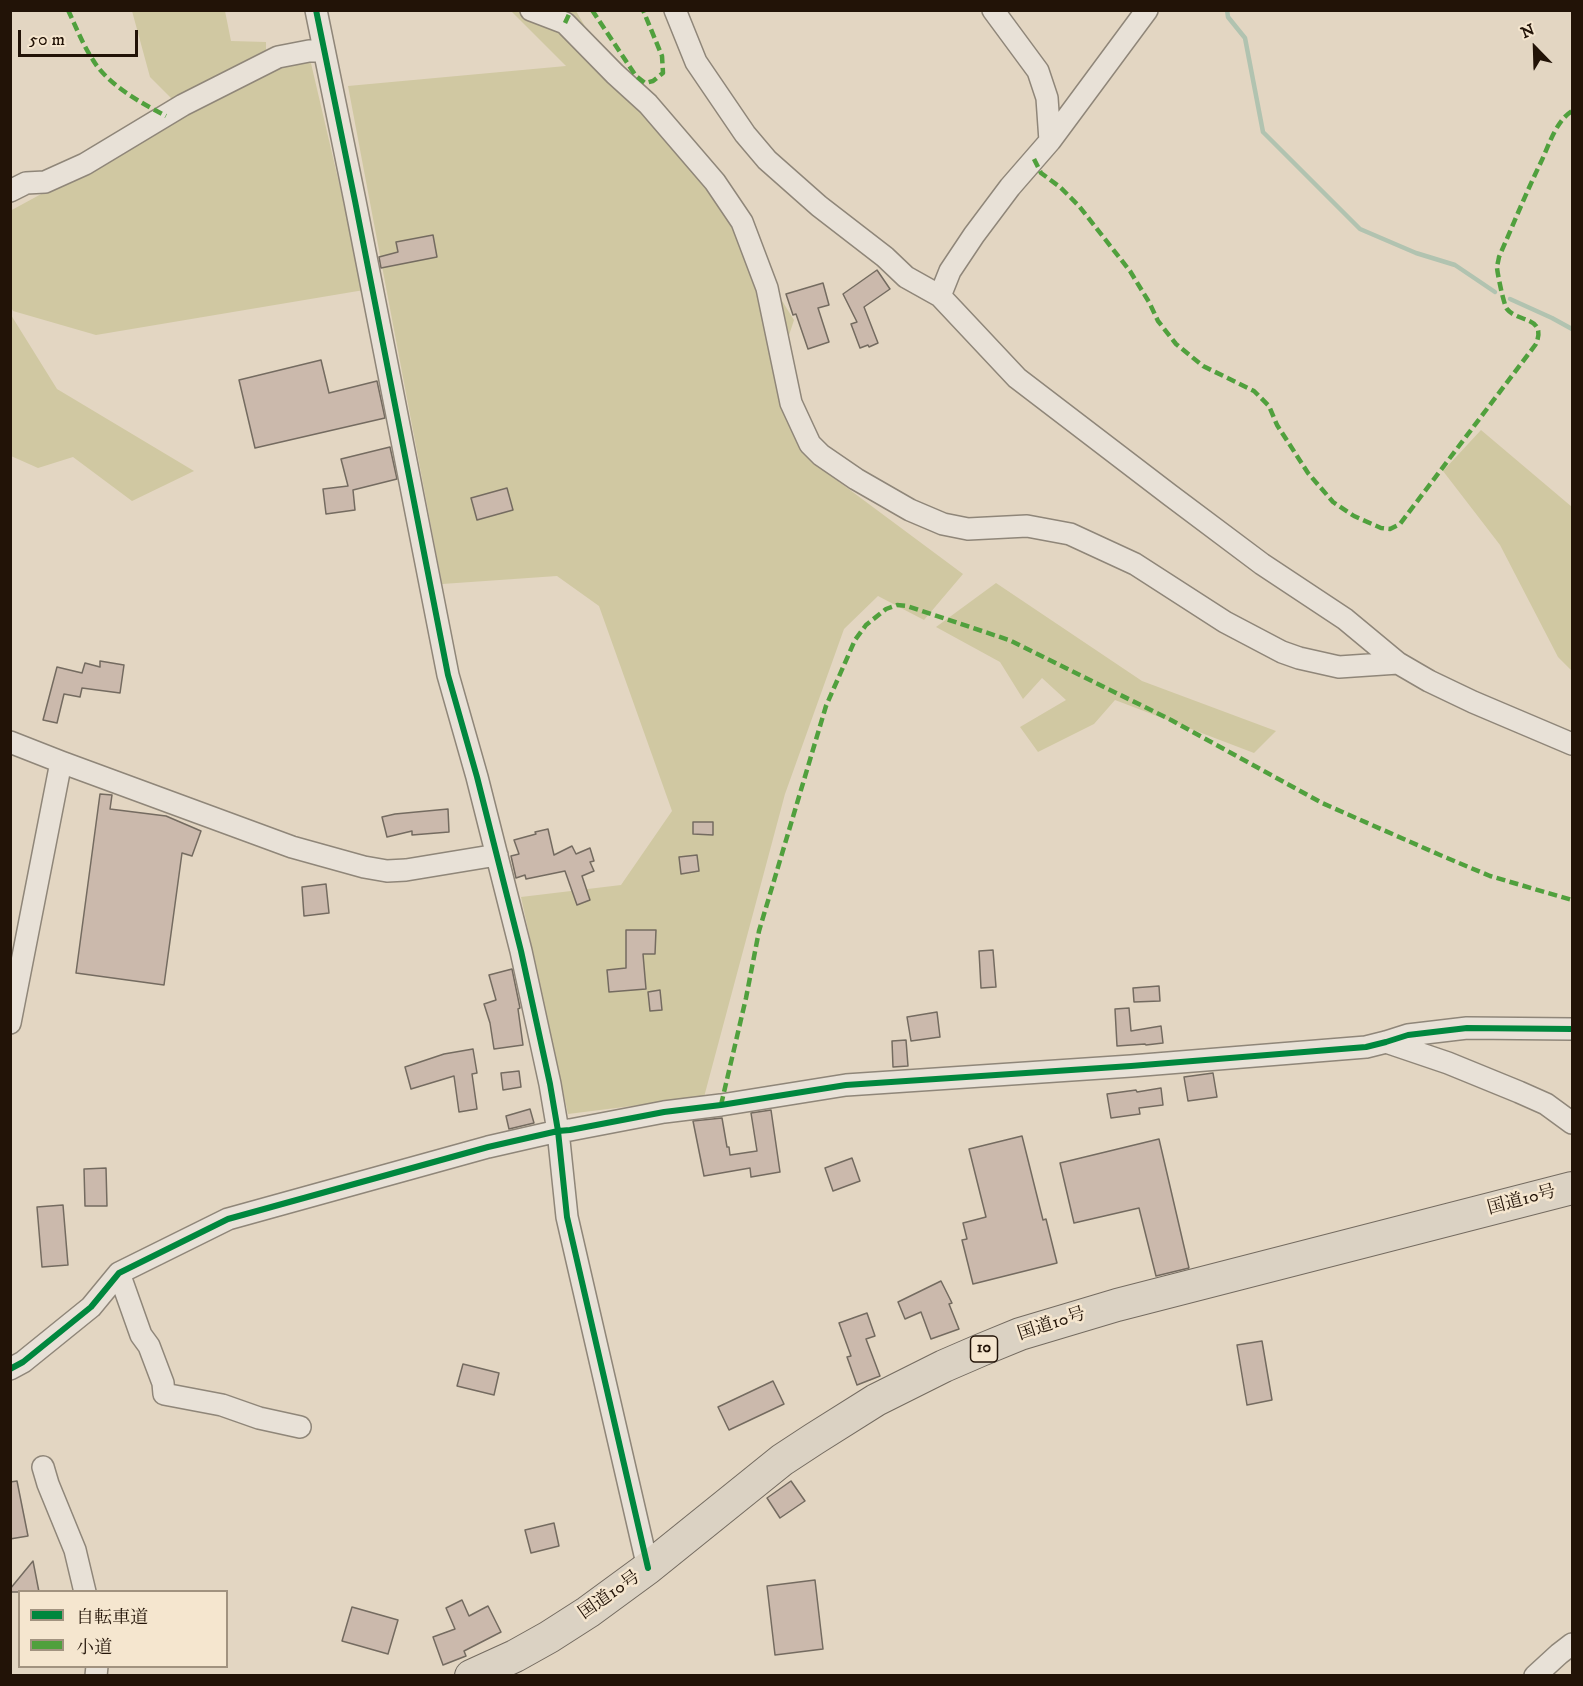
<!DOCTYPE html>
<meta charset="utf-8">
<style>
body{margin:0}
#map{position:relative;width:1583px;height:1686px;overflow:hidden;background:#e3d6c2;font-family:"IM FELL DW Pica","Noto Serif JP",serif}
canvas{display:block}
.frame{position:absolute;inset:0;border:12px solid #221307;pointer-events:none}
.legend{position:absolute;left:18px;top:1590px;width:210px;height:78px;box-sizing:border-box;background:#f5e6cf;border:2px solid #a1927f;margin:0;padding:8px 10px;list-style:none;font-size:18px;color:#221307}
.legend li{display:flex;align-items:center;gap:12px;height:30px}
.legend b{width:30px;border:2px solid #a1927f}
.north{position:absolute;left:1505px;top:18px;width:60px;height:60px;-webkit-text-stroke:4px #f5e6cf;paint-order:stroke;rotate:337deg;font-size:16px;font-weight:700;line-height:24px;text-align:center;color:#221307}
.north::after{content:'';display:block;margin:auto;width:21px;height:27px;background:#221307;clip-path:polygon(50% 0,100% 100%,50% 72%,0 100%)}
.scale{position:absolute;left:18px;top:30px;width:120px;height:27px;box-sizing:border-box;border:3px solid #221307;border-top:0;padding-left:8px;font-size:18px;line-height:21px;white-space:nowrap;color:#221307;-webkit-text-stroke:4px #f5e6cf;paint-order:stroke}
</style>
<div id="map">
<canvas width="1583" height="1686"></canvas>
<div class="frame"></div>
<ul class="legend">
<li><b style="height:8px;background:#00873e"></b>自転車道</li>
<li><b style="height:8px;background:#50a03d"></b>小道</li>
</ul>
<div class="north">N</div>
<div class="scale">50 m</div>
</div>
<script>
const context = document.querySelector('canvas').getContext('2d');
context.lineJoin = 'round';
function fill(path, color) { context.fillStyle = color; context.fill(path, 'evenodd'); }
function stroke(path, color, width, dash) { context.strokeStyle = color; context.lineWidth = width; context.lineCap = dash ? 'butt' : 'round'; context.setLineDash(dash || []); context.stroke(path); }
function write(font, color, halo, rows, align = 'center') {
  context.font = font + ' "IM FELL DW Pica","Noto Serif JP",serif'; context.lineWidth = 5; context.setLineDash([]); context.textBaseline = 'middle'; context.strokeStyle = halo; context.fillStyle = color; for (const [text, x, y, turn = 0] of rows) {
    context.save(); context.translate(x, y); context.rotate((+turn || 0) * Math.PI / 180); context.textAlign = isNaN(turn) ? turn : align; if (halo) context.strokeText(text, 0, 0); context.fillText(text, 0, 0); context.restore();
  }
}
const green = new Path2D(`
 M132,11H225L231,41L266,42V56L175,102L150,77Z
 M511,11H576L596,45L734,224L794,320L778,369L788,414L815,464L963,574L924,620L878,596L844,629L785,794L704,1097L568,1114L521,897L621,885L672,811L599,606L557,576L442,584L348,86L566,66Z
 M310,59L364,290L96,335L13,311L10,305V211L278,65Z
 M11,315L57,389L194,471L132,501L73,457L38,468L11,456Z
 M1481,430L1572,507V671L1558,657L1500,545L1443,471Z
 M996,583L1142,681L1276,731L1254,753L1115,700L1094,724L1038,752L1020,727L1066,700L1042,678L1023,699L1000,662L936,627Z`);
const stream = new Path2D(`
 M1227,10L1228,17L1245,38L1263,132L1360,229L1416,253L1455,265L1495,292
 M1510,299L1552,318L1572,329`);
const building = new Path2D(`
 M433,235L437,257L381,268L379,257L398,252L396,242Z
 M877,270L890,289L864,307L878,343L869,347L868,345L860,348L851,324L857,322L843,294Z
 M823,283L829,305L818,308L829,342L808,349L796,314L793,315L786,294Z
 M321,360L329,393L377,381L385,418L255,448L239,380Z
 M390,447L397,479L353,490L355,510L326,514L323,489L348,486L341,459Z
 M507,488L513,510L477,520L471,498Z
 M100,661L124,665L120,693L82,688L80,697L64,694L57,723L43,720L57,667L82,673L85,663L100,667Z
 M100,794L112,795L110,809L166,816L201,831L192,856L182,853L164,985L76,973Z
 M448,809L449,832L412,835V831L387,837L382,817L395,814Z
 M693,822H713V835L693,834Z
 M548,829L554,855L572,846L576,854L590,848L594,861L590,862L594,871L582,876L590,900L577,905L565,871L526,879L525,875L516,878L511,856L519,854L514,840L536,834L535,832Z
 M697,855L699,871L681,874L679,857Z
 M326,884L329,913L304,916L302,887Z
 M626,930H656L655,954H643L646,989L609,992L607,970L626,968Z
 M993,950L996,987L981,988L979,951Z
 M512,969L520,1008L518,1009L523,1045L494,1049L490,1023L484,1004L496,1000L489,975Z
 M1159,986L1160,1001L1134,1002L1133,988Z
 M660,990L662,1010L650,1011L648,992Z
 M1129,1008L1131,1031L1161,1026L1163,1043L1146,1045L1145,1044L1117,1046L1115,1009Z
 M937,1012L940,1037L911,1041L907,1017Z
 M906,1040L908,1066L893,1067L892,1041Z
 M473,1049L477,1073L472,1074L477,1109L459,1112L454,1076L411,1089L405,1067L444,1054Z
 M519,1071L521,1087L503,1090L501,1073Z
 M1213,1073L1217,1097L1188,1101L1184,1077Z
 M1161,1088L1163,1105L1139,1108L1140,1114L1111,1118L1107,1094L1136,1090L1137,1092Z
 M530,1109L534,1123L509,1129L506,1116Z
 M771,1110L780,1172L751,1177L750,1168L704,1176L693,1121L722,1118L727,1147H729L730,1155L757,1151L751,1113Z
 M1022,1136L1043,1220L1046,1219L1057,1263L973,1284L962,1240L967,1239L963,1223L986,1217L969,1149Z
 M1159,1139L1189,1268L1156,1276L1139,1208L1074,1223L1060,1163Z
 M852,1158L860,1181L833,1191L825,1168Z
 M106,1168L107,1206H85L84,1169Z
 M63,1205L68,1265L42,1267L37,1207Z
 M941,1281L952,1303L949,1304L959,1329L931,1339L921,1312L905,1319L898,1302Z
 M867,1313L875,1336L866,1339L880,1376L857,1385L847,1357L851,1356L839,1323Z
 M1262,1341L1272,1400L1247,1405L1237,1345Z
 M463,1364L499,1373L494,1395L457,1386Z
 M773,1381L784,1404L729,1430L718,1407Z
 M17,1481L28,1536L10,1539V1482Z
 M791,1481L805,1501L780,1518L767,1498Z
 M554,1523L559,1546L531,1553L525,1530Z
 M33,1561L39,1592H10V1589Z
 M815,1580L823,1649L775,1655L767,1586Z
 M462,1600L469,1616L488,1606L501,1632L464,1651L466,1656L443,1665L433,1637L455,1629L446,1608Z
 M352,1607L398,1620L388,1654L342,1641Z`);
const minor = new Path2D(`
 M316,10L355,201L448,675L477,777L521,951L550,1084L558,1131L567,1217L648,1568
 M531,10L565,23L615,74L648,104L715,182L742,222L767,288L791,403L810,444L821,455L856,479L910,510L943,524L968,529L1027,526L1070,534L1135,564L1225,622L1282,652L1299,658L1339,667L1398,663
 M675,10L696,62L745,134L767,160L819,206L885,257L906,277L940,296L1017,378L1170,495L1262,564L1345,619L1398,663L1429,681L1473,702L1572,744
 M993,10L1038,71L1047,98L1050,141
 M10,191L26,183L45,182L85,164L183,105L278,57L309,51H324
 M940,296L950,271L974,235L1010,187L1050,141L1147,10
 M10,742L61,762L292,847L364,867L387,871L406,870L497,855
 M10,1023L61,762
 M1386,1042L1448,1063L1519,1092L1546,1104L1572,1123
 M119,1273L141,1335L149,1346L163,1383L164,1394L222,1405L259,1418L300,1427
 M10,1369L23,1362L91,1307L119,1273L228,1219L488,1147L558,1131L570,1130L664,1112L721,1105L846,1085L1131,1066L1366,1047L1386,1042L1408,1035L1467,1028L1572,1029
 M43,1467L48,1484L75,1550L85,1592
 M96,1676L97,1666
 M1535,1676L1559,1654L1572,1644`);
const highway = new Path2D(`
 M471,1676L515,1656L549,1637L588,1612L648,1568L782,1460L814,1439L876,1400L944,1366L981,1350L1020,1334L1117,1305L1572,1188`);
const quiet = new Path2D(`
 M68,10C76,27 83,45 93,60C108,85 141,103 166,116
 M592,10L636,76L645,83L653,81L663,73L662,56L643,10
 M565,23L571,10
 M1034,159L1041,173L1060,187L1079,206L1130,271L1149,302L1158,321L1176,344L1203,366L1254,391L1269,406L1277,425L1308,473L1333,502L1354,516L1381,528L1390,529L1400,524L1536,344C1547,316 1518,323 1507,309C1504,306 1497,272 1497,267C1497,266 1499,258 1499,257C1513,225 1526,193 1541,162C1549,145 1556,121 1572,111
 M721,1105L746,998L759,931L826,706L855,640L866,625L886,609L897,605L907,606L1009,640L1171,720L1322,803L1440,855L1490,876L1572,900`);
const cycleway = new Path2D(`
 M316,10L355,201L448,675L477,777L521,951L550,1084L558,1131L567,1217L648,1568
 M10,1369L23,1362L91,1307L119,1273L228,1219L488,1147L558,1131L570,1130L664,1112L721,1105L846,1085L1131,1066L1366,1047L1386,1042L1408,1035L1467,1028L1572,1029`);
const shields = [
 [984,1349,27]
];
const shieldNames = [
 ["10",984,1349]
];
const streetNames = [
 ["国道10号",1522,1201,-15],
 ["国道10号",1052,1325,-18],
 ["国道10号",610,1596,-35]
];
fill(green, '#d0c8a2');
stroke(stream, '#b1c3b0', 4.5);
fill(building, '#cbb9ac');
stroke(building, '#746b60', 1.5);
stroke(minor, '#8f8679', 24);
stroke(highway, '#746b60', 34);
stroke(minor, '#e8e1d7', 21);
stroke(highway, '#dbd2c3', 32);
stroke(quiet, '#50a03d', 4.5, [9, 4.5]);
stroke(cycleway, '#00873e', 6);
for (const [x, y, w] of shields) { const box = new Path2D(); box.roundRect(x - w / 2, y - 13, w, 26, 4.5); context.fillStyle = '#f5e6cf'; context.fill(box); stroke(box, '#221307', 1.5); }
write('bold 16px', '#221307', null, shieldNames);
write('18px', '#221307', '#f5e6cf', streetNames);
</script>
